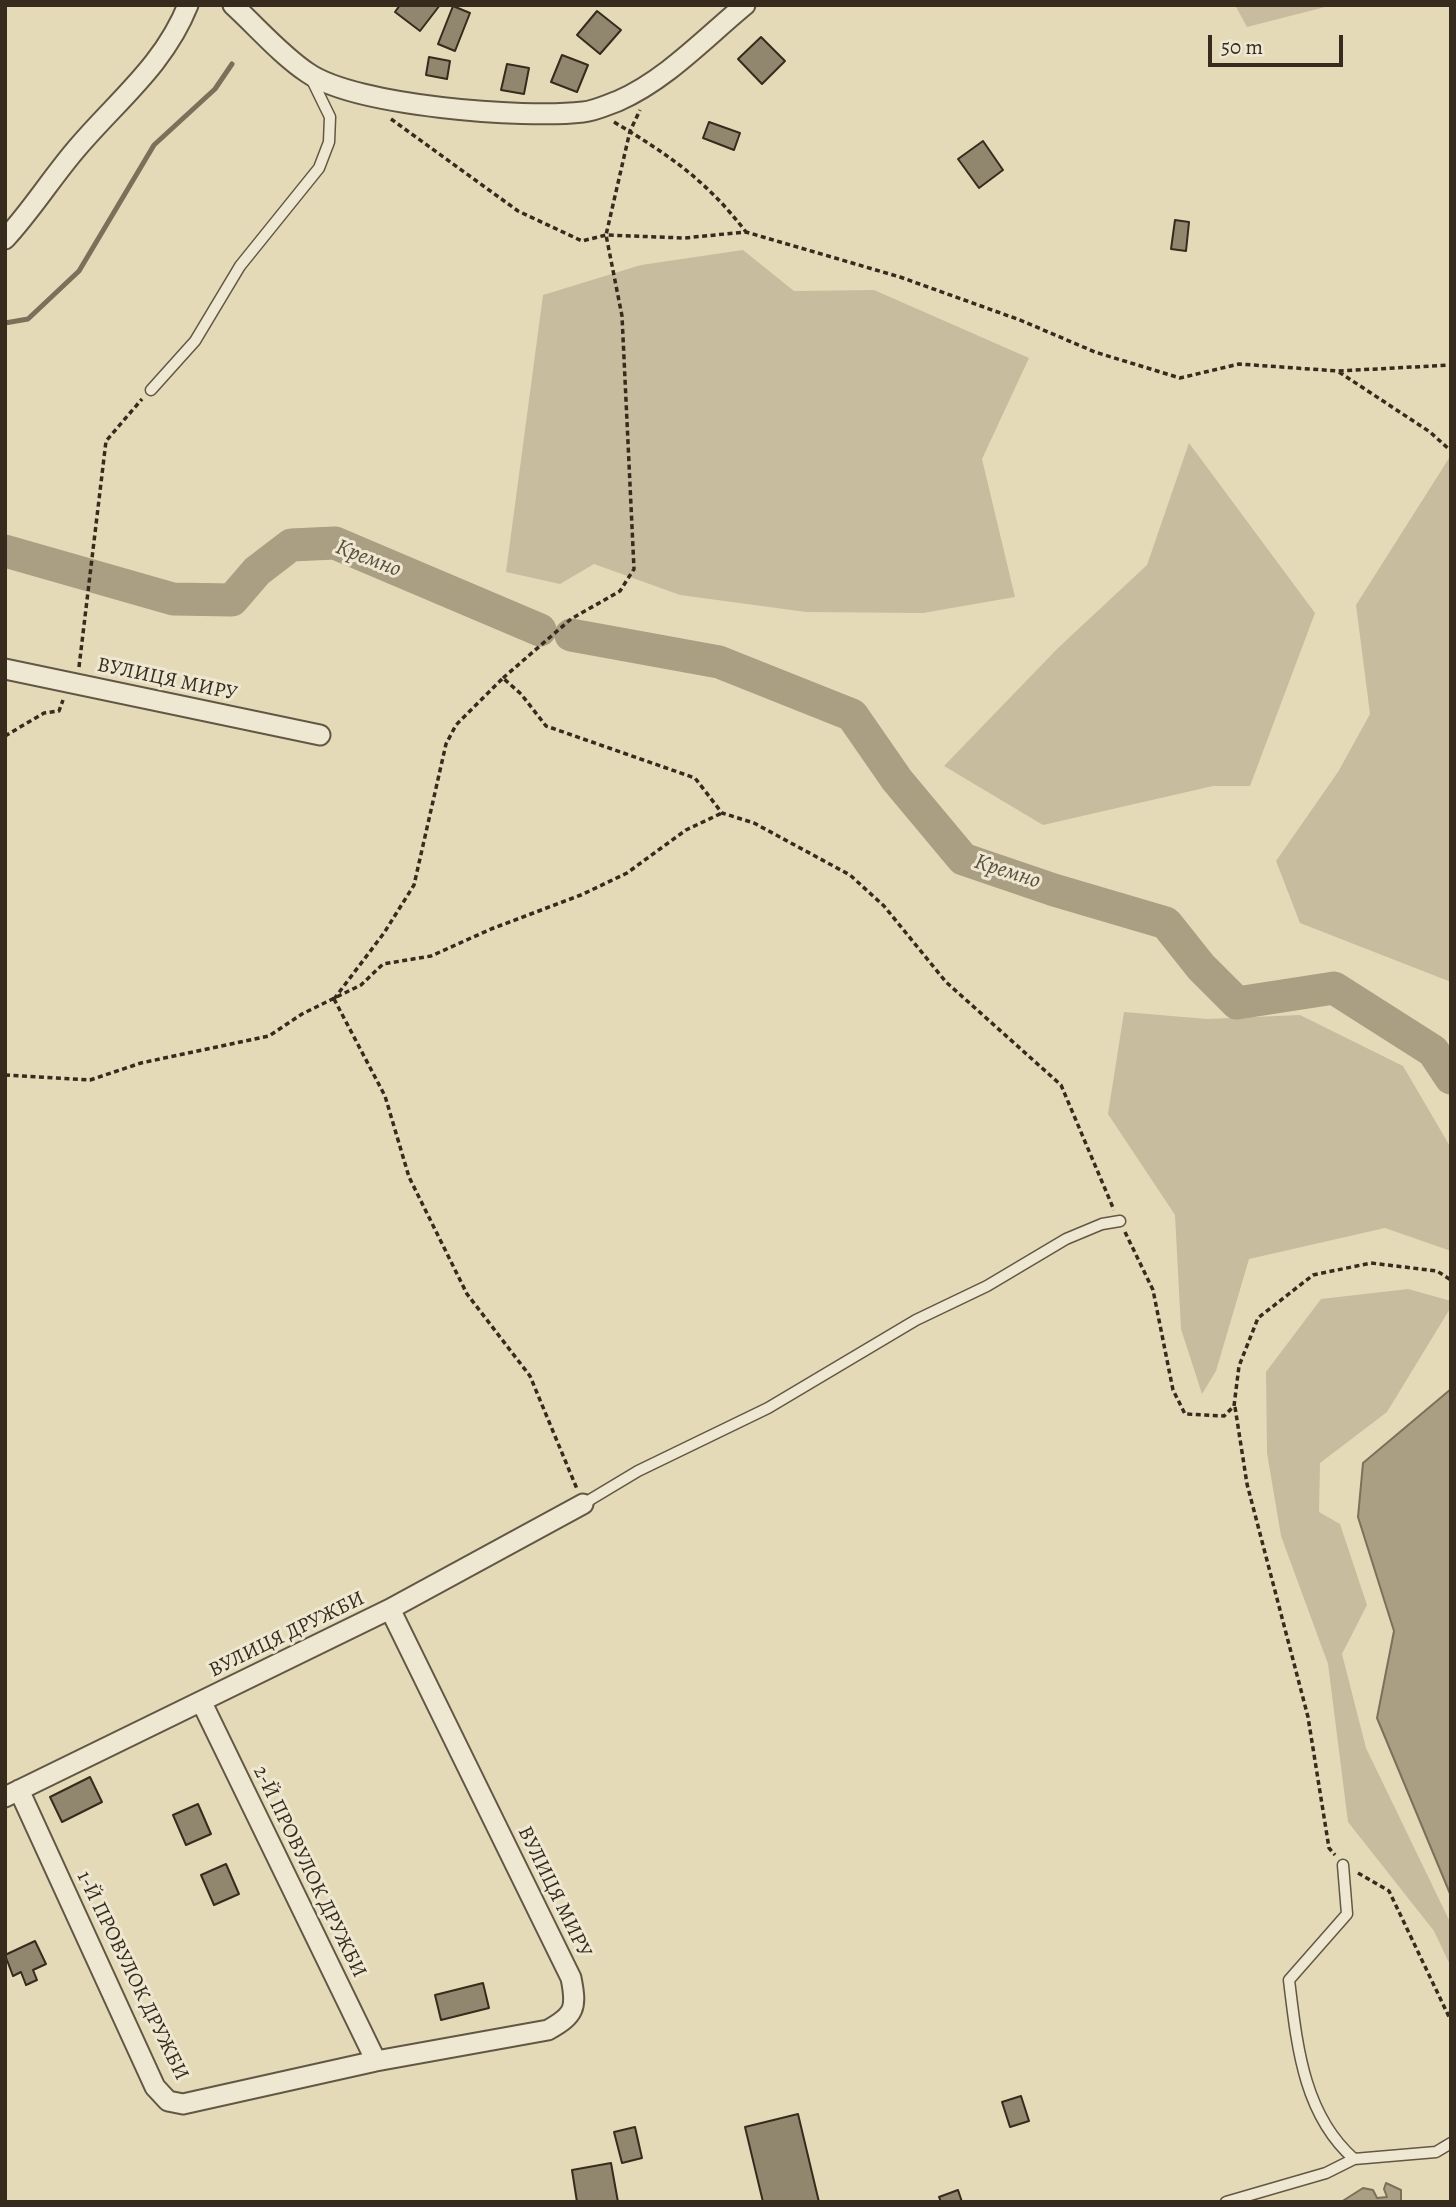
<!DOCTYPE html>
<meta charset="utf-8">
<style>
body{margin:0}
#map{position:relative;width:1456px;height:2207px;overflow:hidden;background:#e5dab8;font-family:Alegreya,serif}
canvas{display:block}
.frame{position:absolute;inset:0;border:7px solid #372b1d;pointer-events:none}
.scale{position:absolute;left:1208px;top:35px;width:135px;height:32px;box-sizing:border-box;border:4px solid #372b1d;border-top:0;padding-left:9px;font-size:21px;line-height:24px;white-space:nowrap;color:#372b1d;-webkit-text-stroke:5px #eee7d1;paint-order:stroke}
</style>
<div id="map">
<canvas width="1456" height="2207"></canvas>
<div class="frame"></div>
<div class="scale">50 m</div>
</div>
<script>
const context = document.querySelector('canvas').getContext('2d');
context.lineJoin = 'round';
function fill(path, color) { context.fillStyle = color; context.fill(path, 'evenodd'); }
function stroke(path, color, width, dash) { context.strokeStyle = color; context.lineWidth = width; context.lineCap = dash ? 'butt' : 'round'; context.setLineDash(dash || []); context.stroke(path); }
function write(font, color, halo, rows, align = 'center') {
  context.font = font + ' Alegreya,serif'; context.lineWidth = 6; context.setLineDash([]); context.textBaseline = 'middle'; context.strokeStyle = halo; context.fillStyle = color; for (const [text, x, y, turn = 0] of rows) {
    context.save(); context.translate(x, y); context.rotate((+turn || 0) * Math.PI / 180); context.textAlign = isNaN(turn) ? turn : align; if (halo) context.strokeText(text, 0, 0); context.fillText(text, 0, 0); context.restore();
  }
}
const green = new Path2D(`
 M1235,5H1333L1247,27Z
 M743,250L794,291L874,290L1029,358L982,459L1015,597L923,613L806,612L680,595L594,564L560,584L506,572L543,295L641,265Z
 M1189,443L1315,613L1250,786H1213L1043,825L944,766L1058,648L1147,565Z
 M1451,455V982L1300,923L1276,861L1338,772L1370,714L1356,605Z
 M1124,1012L1207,1019L1300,1015L1403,1066L1451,1148V1251L1385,1228L1249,1259L1216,1371L1202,1394L1181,1329L1175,1215L1108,1114Z
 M1408,1289L1451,1301V1307L1387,1412L1320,1463L1319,1512L1340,1524L1367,1605L1342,1654L1366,1748L1451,1924V1967L1434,1931L1348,1822L1328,1664L1281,1536L1267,1453L1266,1372L1321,1299Z`);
const water = new Path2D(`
 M1451,1389V1896L1377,1718L1394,1631L1358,1517L1363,1463Z
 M1386,2183L1401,2190V2202H1341L1363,2188L1373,2190L1377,2198L1387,2197L1384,2189Z`);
const stream = new Path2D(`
 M5,323L28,319L79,271L154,145L215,89L232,64`);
const river = new Path2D(`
 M5,551L173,599L232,600L257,571L291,545L335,543L540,630
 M571,635L719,662L852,715L897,780L963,859L1054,890L1166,923L1201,967L1237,1003L1334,988L1433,1051L1451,1078`);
const building = new Path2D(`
 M400,5H440L420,31L395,12Z
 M453,6L470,13L455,51L438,44Z
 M597,11L621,30L600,54L577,35Z
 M761,37L785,61L762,84L738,59Z
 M562,55L588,65L577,92L551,82Z
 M429,57L450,61L447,79L426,75Z
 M507,64L529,68L524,94L501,90Z
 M709,122L740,133L734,150L703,138Z
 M983,141L1003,170L979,188L958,159Z
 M1175,220L1189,222L1186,251L1171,249Z
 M90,1777L102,1802L62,1822L50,1797Z
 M198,1804L211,1834L186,1845L173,1815Z
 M226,1864L239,1894L214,1905L201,1875Z
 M35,1941L46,1964L33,1970L37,1980L26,1985L21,1972L13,1976L5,1955Z
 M483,1983L489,2008L441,2020L435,1995Z
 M1021,2096L1029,2121L1010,2127L1002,2102Z
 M798,2114L819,2202H763L745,2127Z
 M635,2127L642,2158L622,2163L614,2132Z
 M611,2163L618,2202H577L572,2170Z
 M958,2190L962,2202H941L939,2197Z`);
const path = new Path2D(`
 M391,119L518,211L582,241L606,235L684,238L746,232L900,277L1020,320L1095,352L1180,378L1239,364L1338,371L1451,365
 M614,122C669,155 706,180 746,232
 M1339,372L1430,432L1451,451
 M79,667L106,441L142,399
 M503,678L571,619L620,591L634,569L622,316L606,235L630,131L640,110
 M5,736L44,713L59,711L63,700
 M334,999L384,933L414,885L446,744L456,725L503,678L521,694L546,726L695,778L722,813L754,823L850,875L884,906L946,982L1061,1085L1114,1210
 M334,999L385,1096L409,1177L467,1294L530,1376L577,1489
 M5,1075L90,1080L141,1063L269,1036L302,1014L361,985L383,964L431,956L491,929L581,895L627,873L686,830L722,813
 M1125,1232L1153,1290L1173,1390L1185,1414L1224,1416L1234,1406L1239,1366L1258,1318L1313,1275L1371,1263L1437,1271L1451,1280
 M1235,1407L1247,1484L1308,1717L1329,1848L1335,1855
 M1358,1873L1389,1891L1451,2021`);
const service = new Path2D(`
 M151,390L195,341L240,266L319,168L329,142L330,117L310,76
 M583,1504L638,1471L768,1408L916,1320L987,1286L1066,1239L1102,1224L1120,1221
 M1343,1865L1347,1914L1289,1980C1297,2045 1303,2114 1354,2159
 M1226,2202L1326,2173L1354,2159L1436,2152L1451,2143`);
const minor = new Path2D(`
 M233,5C257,27 281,55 308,73C356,106 524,119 583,112C595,111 607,105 618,101C666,80 705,38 745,5
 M5,239C32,210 52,177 78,147C118,100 164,65 188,5
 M5,669L320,735
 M202,1703L376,2061
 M19,1790L155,2087L168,2101L183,2104L376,2061L548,2030C575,2015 577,2008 571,1978L390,1609
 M5,1797L390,1609L583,1504`);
const streetNames = [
 ["ВУЛИЦЯ МИРУ",167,680,12],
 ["ВУЛИЦЯ ДРУЖБИ",287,1635,-26],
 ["2-Й ПРОВУЛОК ДРУЖБИ",309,1872,64],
 ["ВУЛИЦЯ МИРУ",554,1892,64],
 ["1-Й ПРОВУЛОК ДРУЖБИ",132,1976,64]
];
const waterNames = [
 ["Кремно",368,559,21],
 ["Кремно",1007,872,18]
];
fill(green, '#c7bc9e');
fill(water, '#aa9e83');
stroke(water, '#7c705a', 2);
stroke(stream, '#7c705a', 5);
stroke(river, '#aa9e83', 33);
fill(building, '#91866e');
stroke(building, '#372b1d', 2);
stroke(service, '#625744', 13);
stroke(minor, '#625744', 23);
stroke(path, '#372b1d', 3.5, [5, 3.5]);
stroke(service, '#eee7d1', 10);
stroke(minor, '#eee7d1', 19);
write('21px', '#372b1d', '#eee7d1', streetNames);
write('italic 23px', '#5a4e3c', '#eee7d1', waterNames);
</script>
